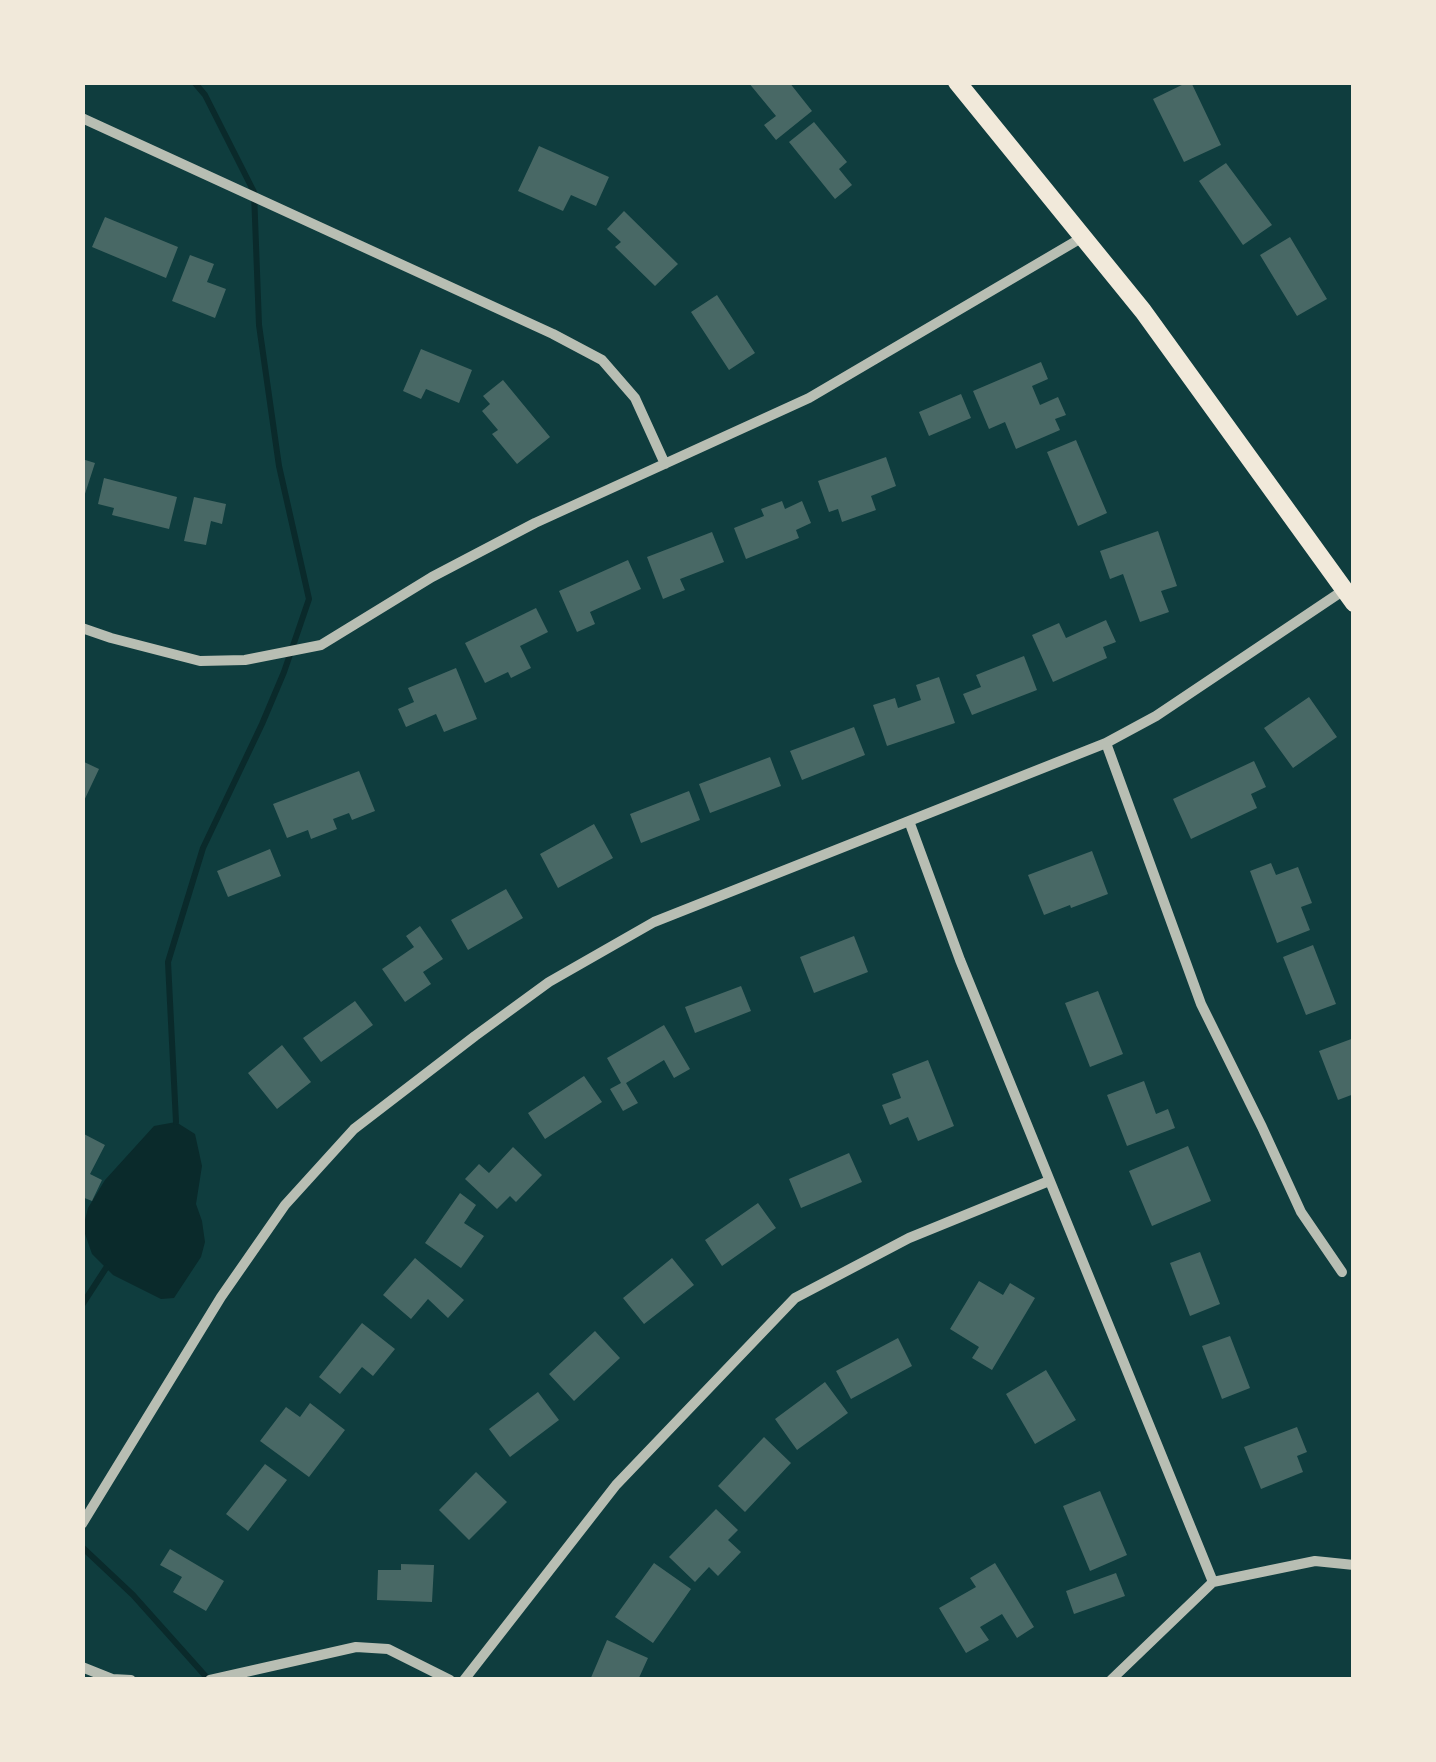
<!DOCTYPE html>
<style>
body{margin:0}
#map{position:relative;width:1436px;height:1762px;overflow:hidden;background:#0f3d3e;font-family:"Exo 2",sans-serif}
canvas{display:block}
.frame{position:absolute;inset:0;border:85px solid #f1e9da;pointer-events:none}
</style>
<div id="map">
<canvas width="1436" height="1762"></canvas>
<div class="frame"></div>
</div>
<script>
const context = document.querySelector('canvas').getContext('2d');
context.lineJoin = 'round';
function fill(path, color) { context.fillStyle = color; context.fill(path, 'evenodd'); }
function stroke(path, color, width, dash) { context.strokeStyle = color; context.lineWidth = width; context.lineCap = dash ? 'butt' : 'round'; context.setLineDash(dash || []); context.stroke(path); }
const water = new Path2D(`
 M176,1122L195,1134L202,1166L196,1204L202,1221L205,1242L201,1257L174,1298L161,1299L113,1275L92,1254L83,1228L88,1208L105,1180L154,1126Z`);
const stream = new Path2D(`
 M176,1122L168,962L203,848L262,724L284,672L309,599L279,466L259,325L254,192L205,95L194,82
 M82,1305L106,1268
 M82,1547L133,1595L209,1680`);
const building = new Path2D(`
 M748,82H789L812,111L776,140L764,125L776,116Z
 M1188,82H1191L1221,145L1184,162L1153,99Z
 M814,122L847,162L839,169L852,185L835,199L789,142Z
 M539,146L609,177L596,206L571,195L563,211L518,191Z
 M1226,163L1272,225L1243,245L1199,181Z
 M624,211L678,264L655,286L615,247L621,242L607,229Z
 M105,217L178,247L166,278L92,247Z
 M1290,237L1327,299L1297,316L1260,255Z
 M190,255L214,264L207,282L226,289L215,318L172,301Z
 M717,295L755,353L729,370L691,312Z
 M421,349L472,370L459,403L426,389L421,399L403,391Z
 M1041,362L1048,379L1032,386L1040,405L1058,397L1066,415L1055,419L1060,430L1016,449L1005,422L989,429L973,391Z
 M503,380L550,437L517,464L492,434L498,430L482,411L490,404L483,396Z
 M961,394L971,418L929,436L919,412Z
 M1076,440L1107,513L1078,526L1047,452Z
 M886,457L896,486L871,496L876,510L842,522L838,509L829,512L818,481Z
 M82,459L95,463L83,500H82Z
 M104,478L177,497L169,529L112,515L114,508L98,504Z
 M194,497L226,504L222,524L211,521L206,545L184,541Z
 M782,501L785,509L802,501L811,523L796,530L799,538L746,559L734,528L764,516L761,509Z
 M1158,531L1177,586L1161,591L1169,612L1140,622L1123,574L1110,579L1100,551Z
 M712,532L724,562L680,579L685,590L663,599L647,557Z
 M628,560L641,589L590,612L595,624L577,632L559,591Z
 M536,608L548,632L520,646L531,668L511,678L508,672L485,683L465,643Z
 M1106,620L1116,642L1103,647L1107,658L1053,682L1032,635L1059,623L1066,638Z
 M1024,656L1037,690L972,715L963,694L981,687L976,675Z
 M456,668L477,719L444,732L436,714L406,727L398,709L414,702L408,688Z
 M939,677L955,723L887,746L873,705L895,698L898,708L921,700L916,685Z
 M1309,697L1337,737L1293,768L1264,728Z
 M854,727L865,755L802,780L790,751Z
 M770,757L781,786L710,813L699,784Z
 M82,761L99,769L82,805Z
 M1254,761L1266,787L1251,794L1257,808L1191,839L1173,799Z
 M359,771L375,811L352,820L349,813L333,819L337,829L311,839L308,830L287,838L273,804Z
 M689,791L700,820L641,843L630,814Z
 M594,824L613,858L558,888L540,854Z
 M270,849L281,876L228,897L217,871Z
 M1092,851L1108,894L1071,908L1070,905L1044,915L1028,875Z
 M1271,863L1276,875L1298,867L1312,903L1301,907L1310,930L1277,943L1250,871Z
 M506,889L523,918L468,950L451,920Z
 M420,926L443,959L423,972L431,984L405,1002L382,969L414,947L406,936Z
 M854,936L868,972L814,993L800,957Z
 M1313,945L1336,1004L1306,1015L1283,957Z
 M741,986L751,1011L695,1033L685,1007Z
 M1098,991L1123,1054L1090,1067L1065,1003Z
 M355,1001L373,1025L321,1062L303,1038Z
 M664,1025L690,1069L674,1078L664,1060L626,1083L638,1103L623,1111L610,1089L621,1083L607,1058Z
 M1354,1038V1094L1338,1100L1319,1051Z
 M282,1045L311,1082L277,1109L248,1073Z
 M928,1060L954,1126L918,1141L908,1117L890,1125L882,1105L901,1098L892,1074Z
 M584,1076L602,1102L545,1139L528,1113Z
 M1144,1081L1156,1114L1168,1109L1175,1128L1127,1146L1107,1095Z
 M82,1133L105,1145L90,1174L102,1180L92,1201L82,1197Z
 M1188,1146L1211,1201L1152,1226L1129,1171Z
 M513,1147L542,1175L516,1202L510,1196L497,1209L465,1179L479,1164L489,1173Z
 M849,1153L862,1182L801,1208L789,1179Z
 M460,1193L476,1205L464,1223L484,1236L461,1268L425,1243Z
 M758,1203L776,1228L722,1266L705,1240Z
 M1200,1252L1220,1304L1190,1316L1170,1263Z
 M415,1258L464,1300L448,1318L428,1299L411,1319L383,1295Z
 M672,1258L694,1285L644,1324L623,1298Z
 M979,1281L1003,1295L1010,1283L1035,1298L992,1370L972,1358L979,1347L950,1329Z
 M362,1323L395,1349L373,1376L362,1367L340,1394L319,1377Z
 M595,1331L620,1358L574,1401L549,1374Z
 M1230,1336L1250,1388L1222,1399L1202,1346Z
 M898,1338L912,1366L851,1399L836,1371Z
 M1046,1370L1076,1420L1035,1444L1006,1394Z
 M825,1382L848,1413L797,1450L775,1419Z
 M538,1392L559,1420L510,1457L489,1429Z
 M310,1403L345,1430L309,1477L260,1441L286,1407L300,1417Z
 M1297,1427L1307,1452L1297,1456L1303,1472L1261,1489L1244,1447Z
 M764,1437L791,1463L745,1512L718,1486Z
 M265,1464L287,1480L248,1531L226,1514Z
 M476,1472L507,1502L469,1540L439,1510Z
 M1100,1491L1127,1555L1090,1571L1063,1506Z
 M716,1509L738,1530L728,1540L741,1552L718,1576L709,1567L695,1582L669,1557Z
 M170,1549L224,1581L206,1611L173,1592L182,1577L160,1565Z
 M654,1563L691,1589L653,1643L615,1617Z
 M995,1563L1034,1627L1017,1638L1002,1614L980,1627L989,1640L966,1653L939,1608L976,1587L970,1578Z
 M401,1564L434,1565L432,1602L377,1600L378,1570H401Z
 M1116,1573L1125,1596L1074,1614L1066,1591Z
 M607,1640L648,1658L638,1680H590Z`);
const minor = new Path2D(`
 M82,118L553,334L602,360L635,398L665,464
 M82,628L111,638L200,661L245,660L321,645L432,577L535,523L809,398L1083,237
 M1106,743L1201,1004L1262,1127L1301,1212L1342,1272
 M909,821L960,960L1213,1582
 M82,1524L221,1297L285,1205L354,1129L475,1036L549,982L654,922L1106,743L1156,716L1344,590
 M82,1667L112,1679L131,1680
 M210,1680L356,1647L388,1649L450,1680
 M464,1680L616,1485L795,1298L909,1238L1049,1181
 M1111,1680L1213,1582L1315,1561L1354,1565`);
const primary = new Path2D(`
 M957,82L1143,311L1354,603`);
fill(water, '#0a2a2b');
stroke(stream, '#0a2a2b', 6);
fill(building, '#486865');
stroke(minor, '#b8beb3', 10);
stroke(primary, '#f1e9da', 18);
</script>
